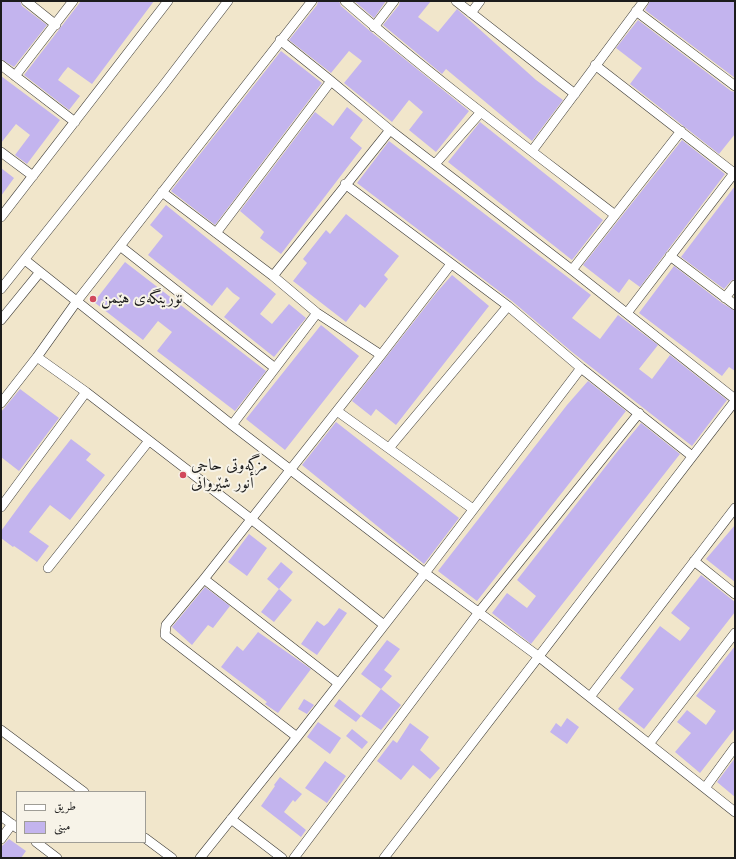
<!DOCTYPE html>
<meta charset="utf-8">
<style>
body{margin:0}
#map{position:relative;width:736px;height:859px;overflow:hidden;background:#f1e6cb;font-family:"Old Standard TT",Amiri,serif}
canvas{display:block}
.frame{position:absolute;inset:0;border:2px solid #1c1c1c;pointer-events:none}
.legend{position:absolute;left:16px;top:791px;width:130px;height:52px;box-sizing:border-box;background:#f7f3e8;border:1px solid #9f9d96;margin:0;padding:5px 7px;list-style:none;font-size:12px;color:#1c1c1c}
.legend li{display:flex;align-items:center;gap:8px;height:20px}
.legend b{width:20px;border:1px solid #9f9d96}
</style>
<div id="map">
<canvas width="736" height="859"></canvas>
<div class="frame"></div>
<ul class="legend">
<li><b style="height:5px;background:#fff"></b>طريق</li>
<li><b style="height:11px;background:#c3b4ee"></b>مبنى</li>
</ul>
</div>
<script>
const context = document.querySelector('canvas').getContext('2d');
context.lineJoin = 'round';
function fill(path, color) { context.fillStyle = color; context.fill(path, 'evenodd'); }
function stroke(path, color, width, dash) { context.strokeStyle = color; context.lineWidth = width; context.lineCap = dash ? 'butt' : 'round'; context.setLineDash(dash || []); context.stroke(path); }
function write(font, color, halo, rows, align = 'center') {
  context.font = font + ' "Old Standard TT",Amiri,serif'; context.lineWidth = 4; context.setLineDash([]); context.textBaseline = 'middle'; context.strokeStyle = halo; context.fillStyle = color; for (const [text, x, y, turn = 0] of rows) {
    context.save(); context.translate(x, y); context.rotate((+turn || 0) * Math.PI / 180); context.textAlign = isNaN(turn) ? turn : align; if (halo) context.strokeText(text, 0, 0); context.fillText(text, 0, 0); context.restore();
  }
}
const building = new Path2D(`
 M1,1H20L22,6L47,25L14,67L1,59Z
 M81,1H154L92,84L68,67L63,73L58,80L80,96L69,110L24,75Z
 M318,1H339L341,6L370,31L469,111L436,152L409,130L423,112L409,100L392,122L344,83L362,61L349,51L331,73L289,40L317,5Z
 M354,1H386L374,18Z
 M400,1H431L418,17L438,32L457,9L536,80L563,100L532,141L446,69L442,74L383,25L399,5Z
 M650,1H735V78L645,10Z
 M638,20L731,91L735,92V134L719,154L630,84L642,68L616,48Z
 M281,51L322,83L215,225L171,191Z
 M1,76L60,120L27,164L15,155L30,135L16,124L1,143Z
 M347,107L363,120L350,138L362,148L281,254L260,238L264,232L260,228L240,211L315,112L333,126Z
 M480,122L603,220L572,260L448,162Z
 M682,140L725,174L640,287L629,279L619,293L583,265Z
 M389,141L591,295L572,318L600,339L618,315L658,345L639,369L652,379L670,355L727,400L692,446L572,352L512,301L357,183Z
 M1,168L14,178L1,196Z
 M735,186V279L731,281L724,289L681,257Z
 M166,205L276,294L260,314L272,324L289,304L306,318L274,357L224,317L240,298L233,293L227,287L212,306L148,255L163,236L150,225Z
 M346,214L399,256L384,275L388,279L365,308L360,304L346,322L293,281L307,263L303,259L326,230L330,234Z
 M125,262L266,371L235,411L157,351L172,332L158,321L143,340L94,302Z
 M674,266L722,303L735,311V371L729,367L722,376L639,313Z
 M452,275L489,306L396,425L376,409L371,416L352,401L437,292Z
 M321,325L359,356L285,450L246,419Z
 M588,381L626,411L477,601L438,571L567,405Z
 M20,389L59,418L19,471L1,457V412Z
 M336,422L459,518L424,564L302,465Z
 M641,423L680,454L531,644L492,613L507,593L527,608L536,596L517,580L617,452Z
 M71,439L91,454L86,460L105,475L70,520L50,505L29,532L49,546L37,562L14,546L13,547L1,538V531L31,490Z
 M735,525V582L706,559Z
 M249,534L267,548L247,576L228,562Z
 M281,562L293,572L279,589L267,579Z
 M701,575L735,602V612L644,729L618,709L634,689L620,678L660,626L680,641L685,635L690,628L671,613Z
 M205,587L230,606L213,628L208,625L192,645L172,627Z
 M279,589L292,600L274,622L261,612Z
 M339,608L347,613L317,655L301,644L317,621L324,626L328,623Z
 M258,632L311,669L278,713L265,704L267,702L221,667L237,646L243,651Z
 M387,640L400,649L384,670L392,676L381,689L401,705L381,730L361,716L356,722L334,706L339,699L361,716L381,689L361,674Z
 M735,646V728L700,773L675,752L691,733L677,722L687,710L706,725L716,711L696,696Z
 M304,699L314,705L307,714L298,709Z
 M567,718L579,727L567,744L550,732L556,723L561,727Z
 M318,722L341,738L330,754L307,737Z
 M410,723L429,737L420,750L440,768L430,779L413,765L401,780L377,761L393,740L397,743Z
 M352,729L368,742L362,749L346,736Z
 M735,758V797L717,782Z
 M325,761L346,776L327,803L305,788Z
 M280,777L302,794L295,802L293,800L284,812L306,830L301,837L261,806L275,786L274,785Z
 M9,839L26,851L21,858H1V847Z`);
const minor = new Path2D(`
 M26,1L56,25
 M345,1C432,77 524,145 615,215
 M456,1L575,94
 M636,11L735,86
 M471,13L480,1
 M374,27L394,1
 M280,40L331,81L390,130L572,270L735,399
 M1,65L75,122
 M595,65L734,173
 M15,76L73,1
 M532,151L644,1
 M1,152L33,176
 M435,164L481,112
 M345,184L508,306L581,368L692,456
 M162,192L273,276L317,313L381,355
 M1,217L168,1
 M216,233L331,81
 M120,246L275,368
 M670,256L735,305
 M25,260L232,425L425,573L538,656L735,812
 M572,270L681,131
 M273,276L390,130
 M1,289L162,87L228,1
 M725,298L735,285
 M627,313L735,172
 M1,320L40,272
 M37,357L86,392L251,519L384,625
 M1,403L37,357L77,301L312,1
 M337,411L473,509
 M232,425L317,313
 M389,448L508,306
 M1,507L86,392
 M694,561L735,594
 M48,568L148,442
 M204,579L338,683
 M590,697L735,508
 M1,730L84,792
 M297,737L165,635L166,625L204,579L381,355L451,264
 M649,744L735,633
 M705,788L735,747
 M1,816L17,828
 M231,819L282,858
 M145,838L172,858
 M1,839L12,824
 M36,842L57,858
 M200,858L297,737L425,573L581,368
 M294,858L479,612L639,413
 M384,858L735,401`);
const markers = [
 [93,299,4,"#d1495b"],
 [183,475,4,"#d1495b"]
];
const poiNames = [
 ["نۆرینگه‌ی هێمن",101,299],
 ["مزگەوتی حاجی",191,466],
 ["أنور شێروانی",191,484]
];
fill(building, '#c3b4ee');
stroke(minor, '#3c3a36', 10);
stroke(minor, '#fff', 9);
for (const [x, y, r, color] of markers) { const dot = new Path2D(); dot.arc(x, y, r, 0, 2 * Math.PI); context.fillStyle = color; context.fill(dot); stroke(dot, '#f7f3e8', 1.5); }
write('16px', '#1c1c1c', '#f7f3e8', poiNames, 'left');
</script>
